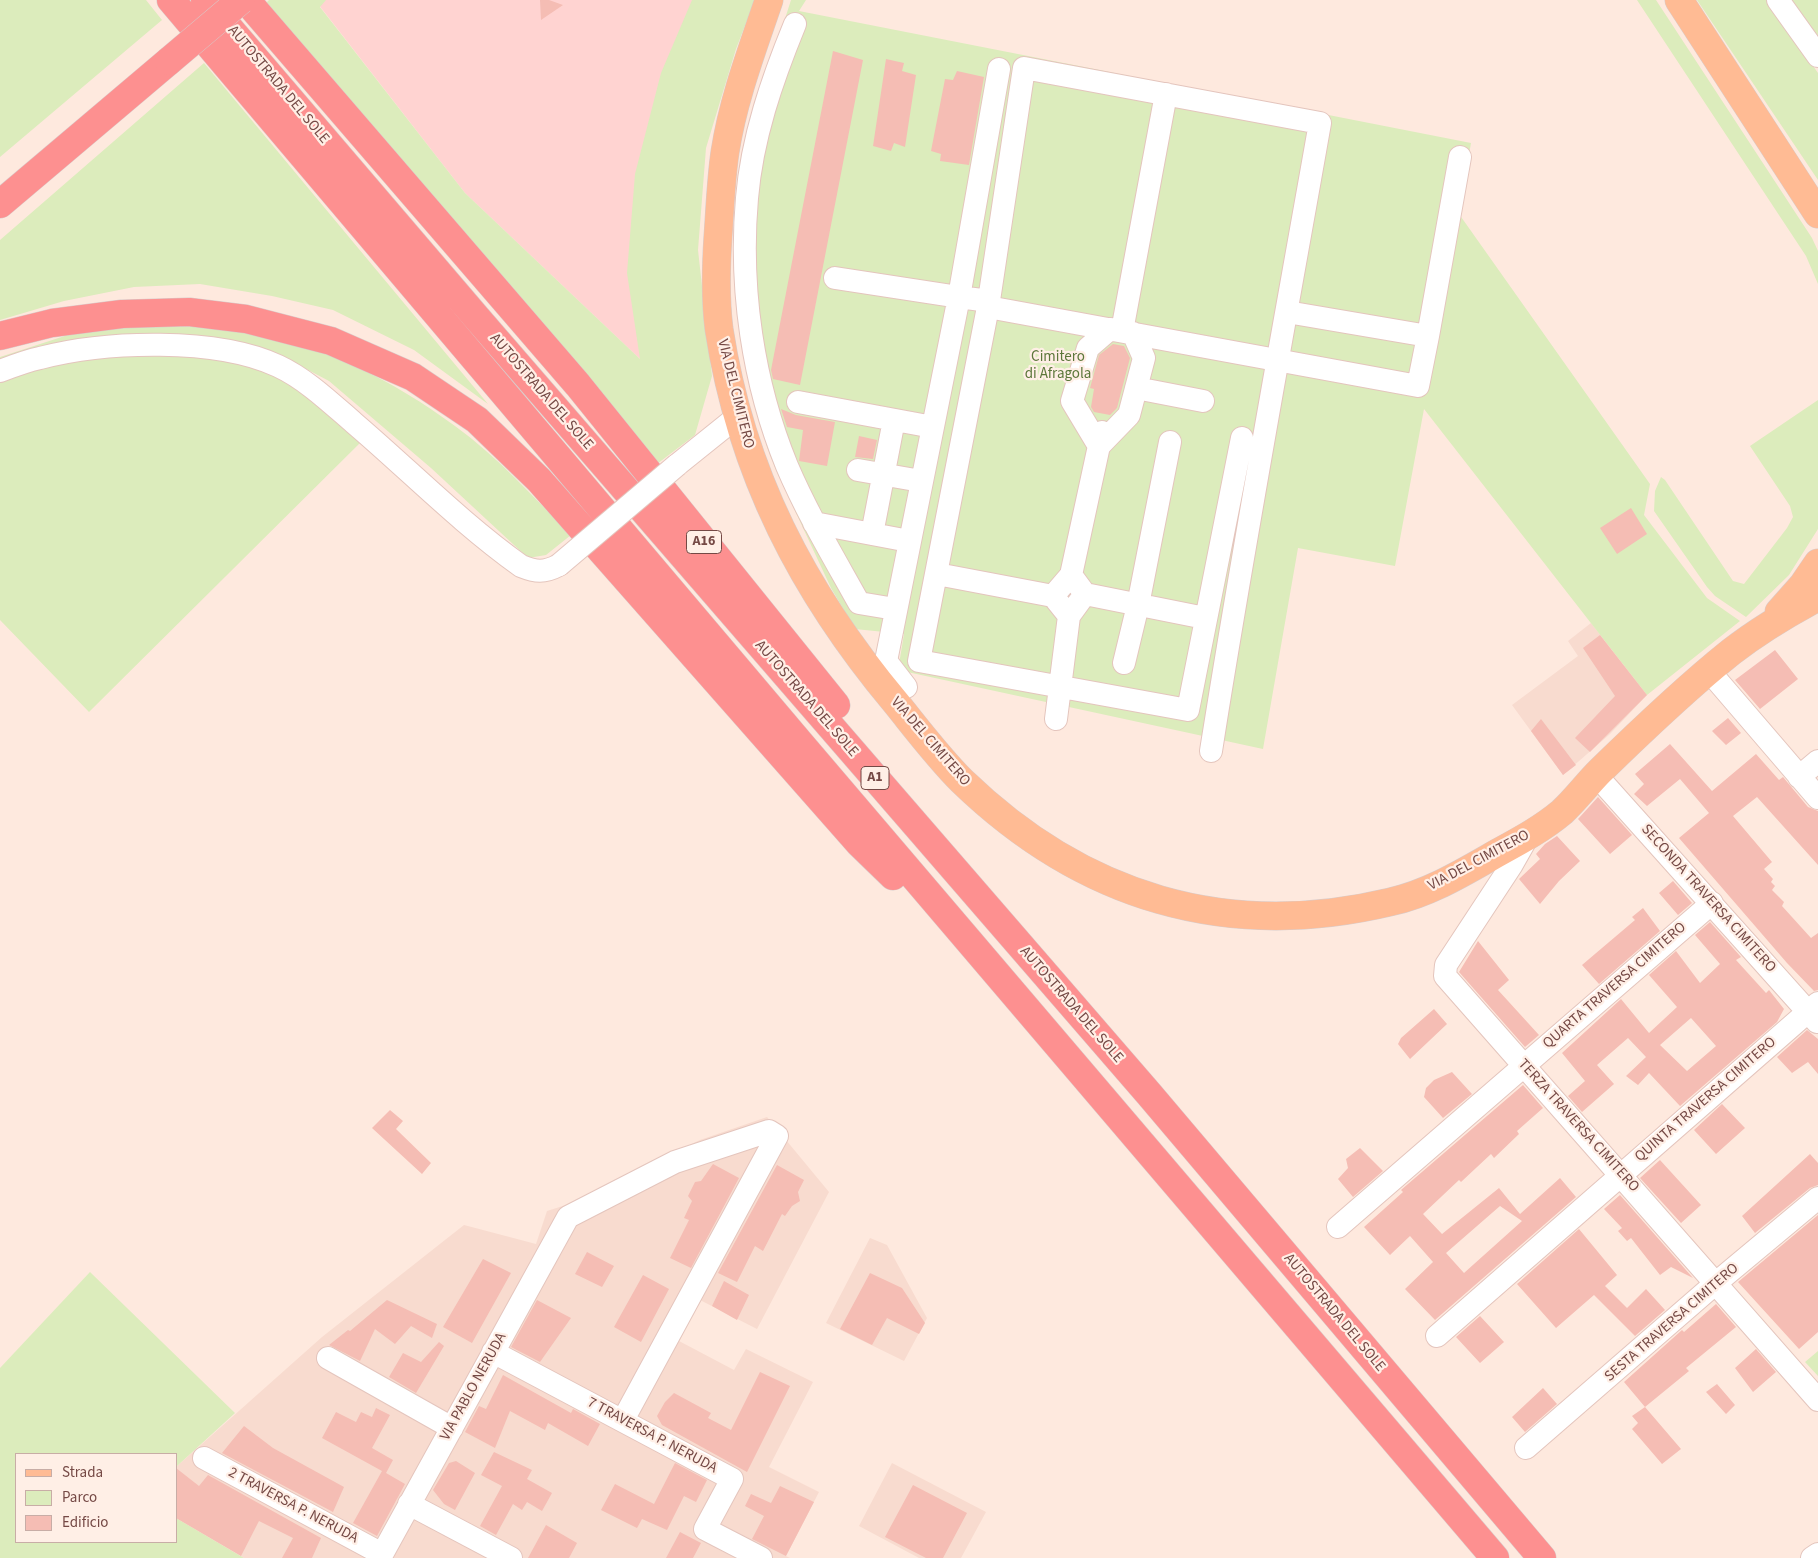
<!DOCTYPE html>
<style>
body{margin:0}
#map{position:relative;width:1818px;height:1558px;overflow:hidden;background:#fee9de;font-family:"Source Sans 3",sans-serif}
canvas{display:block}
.legend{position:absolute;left:15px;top:1453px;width:162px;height:90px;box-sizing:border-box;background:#ffefe6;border:1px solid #c8ada6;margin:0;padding:6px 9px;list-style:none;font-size:15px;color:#754945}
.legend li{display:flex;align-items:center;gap:10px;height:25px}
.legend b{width:25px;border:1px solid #c8ada6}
</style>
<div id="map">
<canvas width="1818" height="1558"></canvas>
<ul class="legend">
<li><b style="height:6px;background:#ffbb94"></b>Strada</li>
<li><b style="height:14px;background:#dcecbc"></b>Parco</li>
<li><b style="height:14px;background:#f5bdb4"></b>Edificio</li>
</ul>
</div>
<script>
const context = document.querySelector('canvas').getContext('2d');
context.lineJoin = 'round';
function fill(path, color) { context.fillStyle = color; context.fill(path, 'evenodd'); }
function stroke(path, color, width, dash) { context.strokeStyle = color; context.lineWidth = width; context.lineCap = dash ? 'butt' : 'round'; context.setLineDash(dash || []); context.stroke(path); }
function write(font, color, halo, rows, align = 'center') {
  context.font = font + ' "Source Sans 3",sans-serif'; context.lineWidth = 4.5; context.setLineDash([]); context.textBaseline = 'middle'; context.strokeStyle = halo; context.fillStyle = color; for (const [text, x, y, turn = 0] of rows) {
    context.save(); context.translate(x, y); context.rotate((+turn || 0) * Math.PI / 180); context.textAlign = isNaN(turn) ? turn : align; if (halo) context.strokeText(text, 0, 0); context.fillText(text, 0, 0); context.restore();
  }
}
const residential = new Path2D(`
 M1591,623L1647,695L1610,734L1563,775L1512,705L1578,656L1568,641Z
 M767,1117L829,1192L757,1329L700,1300L679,1341L734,1370L746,1349L813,1382L769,1467L819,1492L786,1556L790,1558H244L176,1518V1467L322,1337L464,1225L536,1244L547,1211L569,1204L700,1140Z
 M870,1238L887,1245L927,1318L904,1361L826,1323Z
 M892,1463L986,1512L961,1558H919L859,1526Z`);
const commercial = new Path2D(`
 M315,0H710L640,359L465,193Z`);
const green = new Path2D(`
 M0,0H146L162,20L0,157Z
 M269,0H326L320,7L465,193L640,359L627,273L635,174L661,73L692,0H755L736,49L706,148L698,250L712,376L695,435L653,467L266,3Z
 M791,0H806L799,11L1471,143L1459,214L1650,484L1644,515L1707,598L1740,621L1647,695L1424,409L1395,566L1298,548L1263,749L898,670L904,634L855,629L831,588L776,470L767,447L745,351L759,100Z
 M1637,0H1656L1812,238L1818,251V284L1806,256Z
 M1697,0H1767L1818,73V180Z
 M1786,0H1818V47Z
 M204,63L488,404L414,350L333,310L272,296L200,284L134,287L64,301L0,320V240Z
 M143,325C177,326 212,327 246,332C321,343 394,381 455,426C498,457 534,498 571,535L546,555L528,558L431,468L329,381L274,352L241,344L0,366V357L74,333Z
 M64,354C139,354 222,346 290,384C313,396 340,423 362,441L89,712L0,620V371Z
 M1818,400V529L1789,575L1746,617L1715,596L1707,587L1654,511L1655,491L1661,477L1665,480L1733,581L1744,584L1787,528L1793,517L1790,506L1750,446Z
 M90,1272L235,1413L176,1467V1454H16V1542H176V1518L244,1558H0V1368Z
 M1818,1351V1376L1805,1362Z`);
const building = new Path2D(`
 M540,0H549L563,5L541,20Z
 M833,51L863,60L800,385L773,379L771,370Z
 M886,59L904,63L902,71L916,75L905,147L894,143L891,151L873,146Z
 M957,71L984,77L969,165L940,161L941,154L931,151L945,79L953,80Z
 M1113,344L1124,346L1130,358L1117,408L1110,415L1094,412L1091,407L1094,389L1090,388L1099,355Z
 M781,409L796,415L835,422L827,466L799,461L803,430L787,427Z
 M859,436L877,440L873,459L855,457Z
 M1631,508L1647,534L1617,554L1600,528Z
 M1600,635L1647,695L1590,752L1575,738L1615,696L1583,648Z
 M1775,650L1798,679L1760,709L1735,680Z
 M1728,718L1741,733L1726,745L1712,731Z
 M1541,719L1576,765L1563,775L1531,731Z
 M1670,744L1712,791L1756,754L1779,780L1783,777L1808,807L1818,811V865L1757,797L1733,816L1772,862L1764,869L1773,879L1771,882L1775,886L1772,890L1784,902L1782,906L1811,938L1818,933V990L1814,991L1787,963L1679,838L1709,813L1680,779L1647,806L1634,794L1644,784L1635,774Z
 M1598,797L1632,835L1610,854L1578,819Z
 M1557,836L1580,861L1559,881L1540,904L1519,879L1540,859L1536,854L1545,844Z
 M1673,881L1692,903L1678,915L1659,893Z
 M1643,908L1660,931L1599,984L1582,965L1635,920L1632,917Z
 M1710,922L1741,957L1736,960L1766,993L1769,990L1784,1009L1777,1022L1680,1106L1649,1073L1638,1085L1626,1076L1646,1057L1628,1038L1597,1065L1614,1084L1582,1112L1568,1096L1585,1081L1562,1053L1621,999L1649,1033L1677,1007L1649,975L1676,951L1700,983L1720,964L1695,935ZM1691,1018L1716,1046L1687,1071L1660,1045Z
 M1478,941L1509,980L1498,990L1539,1035L1525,1047L1459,972Z
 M1434,1009L1447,1024L1410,1059L1398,1044L1401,1038Z
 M1807,1030L1818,1039V1074L1808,1062L1792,1073L1777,1057Z
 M1452,1072L1472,1094L1443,1118L1424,1097L1426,1088L1434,1080Z
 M1523,1085L1543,1108L1517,1131L1519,1134L1494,1158L1491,1154L1461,1182L1459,1180L1423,1214L1442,1234L1499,1188L1520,1214L1560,1178L1576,1197L1435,1320L1405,1289L1433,1262L1410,1236L1390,1255L1364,1227L1403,1192L1401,1190ZM1500,1206L1522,1221L1464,1273L1446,1253Z
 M1722,1104L1745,1128L1716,1154L1694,1130Z
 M390,1110L403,1121L396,1129L431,1163L422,1174L372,1128Z
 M1360,1148L1383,1171L1353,1197L1338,1179L1348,1168L1346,1159Z
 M1810,1154L1818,1163V1185L1810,1188L1755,1233L1742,1216Z
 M1660,1160L1701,1205L1681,1223L1640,1178Z
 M713,1164L739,1178L691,1268L670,1258L689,1220L684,1218L692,1201L688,1196L695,1182L701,1181Z
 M777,1165L804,1180L798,1192L800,1201L792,1206L785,1216L782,1214L763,1251L755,1246L737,1282L718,1273Z
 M1620,1195L1693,1278L1671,1267L1660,1275L1631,1238L1627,1241L1618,1231L1622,1228L1604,1209Z
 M1818,1215V1332L1799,1349L1738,1282Z
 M1579,1229L1617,1275L1605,1286L1627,1308L1646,1289L1665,1310L1635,1336L1594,1295L1556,1328L1517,1284Z
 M587,1252L614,1266L602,1287L575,1274Z
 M483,1259L511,1273L472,1343L443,1327Z
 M870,1273L902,1288L925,1323L919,1334L887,1318L872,1345L840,1329Z
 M643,1275L669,1289L641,1342L614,1327Z
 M724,1281L749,1295L737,1320L712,1306Z
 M387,1300L437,1324L432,1338L411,1326L395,1344L375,1329L360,1361L329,1345L348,1330L350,1331Z
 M537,1300L571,1318L540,1362L511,1347Z
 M1716,1304L1736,1327L1686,1368L1689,1371L1645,1407L1624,1382L1682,1330L1684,1332Z
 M1480,1316L1504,1342L1480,1363L1456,1337Z
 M439,1342L444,1346L416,1393L389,1377L403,1353L421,1362Z
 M1756,1349L1776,1372L1753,1392L1735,1368Z
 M760,1372L790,1386L747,1472L662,1425L657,1416L665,1402L674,1393L711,1413L708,1418L731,1430Z
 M503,1375L571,1413L573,1409L600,1424L588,1446L548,1423L545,1430L510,1411L495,1448L465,1432L479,1406L486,1409Z
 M1717,1384L1735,1405L1726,1414L1706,1392Z
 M1543,1388L1557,1404L1525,1432L1512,1417Z
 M1645,1407L1681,1449L1662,1464L1632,1429L1638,1423L1632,1416Z
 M376,1408L390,1415L372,1448L393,1460L386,1473L405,1484L377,1536L353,1523L382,1471L322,1438L336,1412L356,1422L361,1412L372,1417Z
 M244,1426L273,1448L344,1487L333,1512L222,1453Z
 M494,1452L532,1470L527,1479L552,1493L542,1511L527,1502L522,1510L513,1504L496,1535L480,1526L502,1486L481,1475Z
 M456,1461L475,1473L455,1510L444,1504L433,1490L449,1463Z
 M675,1463L707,1480L696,1502L684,1496L667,1530L642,1519L637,1528L601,1510L615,1484L654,1504Z
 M176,1468L199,1486L208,1475L321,1538L312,1558H282L293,1538L259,1521L241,1556L176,1518Z
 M913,1485L967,1513L943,1558H926L885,1537Z
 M780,1486L814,1502L786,1556L752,1539L764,1516L745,1506L751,1494L771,1503Z
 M546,1525L577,1543L569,1558H528Z
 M680,1532L701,1543L693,1558H666Z`);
const minor = new Path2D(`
 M1778,0L1818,56
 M795,24C772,80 752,138 747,198C739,288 753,383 787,466C807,513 834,558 859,603L895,609
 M835,278L959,297L999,69
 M988,307L919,661L1188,710L1242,438
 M1287,312L1428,336L1460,157
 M1110,329L1088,348L1072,401L1099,446L1129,415L1144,358L1133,333
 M1122,331L1166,94
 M0,371C13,366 26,361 40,358C105,341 216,337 278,366C306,379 331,403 354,423C409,470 462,524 521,566C536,572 544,573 559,565
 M1136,388L1203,401
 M798,402L933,427
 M677,465L738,416
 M858,470L921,481
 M814,523L909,541
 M872,534L894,420
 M937,574L1053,596
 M1071,575L1102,432
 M1085,594L1205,618
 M1124,663L1138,605L1170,442
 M1709,671L1818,798
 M906,687L886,661L959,297L989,301
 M1056,719L1069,616L1053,596L1071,575L1085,594L1069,616
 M1211,751C1244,541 1283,332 1320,123L1024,68L988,307L1418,386L1428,336
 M1596,775L1817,1022
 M1799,777L1818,761
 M1528,836L1511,866L1446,965L1445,976L1818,1400
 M1338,1227L1712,903
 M1437,1336L1818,1003
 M493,1352L732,1479L705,1529L761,1558
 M328,1358L452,1428
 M1526,1448L1716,1283L1818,1198
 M204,1458L382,1554
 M409,1504L511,1558
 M380,1558L568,1217L675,1162L769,1131L777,1136L623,1420
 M1812,1558L1818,1554`);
const major = new Path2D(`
 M769,0C752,50 733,100 725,152C721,179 720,208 718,236C716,266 715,298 719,329C741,473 803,592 896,703C917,729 938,757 962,781C1082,897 1226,941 1390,902C1430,893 1464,872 1499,852C1521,840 1543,828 1562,812C1576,799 1587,784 1600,771C1642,730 1686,688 1731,652C1758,631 1788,613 1818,597
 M1679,0L1818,214
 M1779,612L1803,585L1818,563`);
const highway = new Path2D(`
 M171,0L800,743L1495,1558
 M205,0L477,318L1149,1094L1542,1558
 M246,0L578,385L836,705
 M0,204L169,61
 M0,336L52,323L122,314L189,312L246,319L331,341L413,377L477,420L539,480L859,843L893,876`);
const minorBridge = new Path2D(`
 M559,565L677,465`);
const highwayBridge = new Path2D(`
 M169,61L241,0`);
const shields = [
 [704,542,35],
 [875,778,28]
];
const shieldNames = [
 ["A16",704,542],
 ["A1",875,778]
];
const streetNames = [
 ["AUTOSTRADA DEL SOLE",278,85,50],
 ["AUTOSTRADA DEL SOLE",541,392,49],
 ["VIA DEL CIMITERO",735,394,76],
 ["AUTOSTRADA DEL SOLE",806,699,49],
 ["VIA DEL CIMITERO",930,742,49],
 ["VIA DEL CIMITERO",1479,861,-28],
 ["SECONDA TRAVERSA CIMITERO",1708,899,48],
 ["QUARTA TRAVERSA CIMITERO",1615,986,-41],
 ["AUTOSTRADA DEL SOLE",1071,1005,49],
 ["QUINTA TRAVERSA CIMITERO",1706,1100,-41],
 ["TERZA TRAVERSA CIMITERO",1578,1126,48],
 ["AUTOSTRADA DEL SOLE",1334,1313,50],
 ["SESTA TRAVERSA CIMITERO",1672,1323,-41],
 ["VIA PABLO NERUDA",474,1387,-61],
 ["7 TRAVERSA P. NERUDA",652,1436,28],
 ["2 TRAVERSA P. NERUDA",293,1506,28]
];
const parkNames = [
 ["Cimitero",1058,358],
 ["di Afragola",1058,375]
];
fill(residential, '#f8dbcf');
fill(commercial, '#ffd3d1');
fill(green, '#dcecbc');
fill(building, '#f5bdb4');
stroke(minor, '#e4c5bd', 24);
stroke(major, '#d8cccb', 29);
stroke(highway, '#d8cccb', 29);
stroke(minor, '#fff', 22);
stroke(major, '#ffbb94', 28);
stroke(highway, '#fd9090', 28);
stroke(minorBridge, '#e4c5bd', 24, []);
stroke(highwayBridge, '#d8cccb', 29, []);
stroke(minorBridge, '#fff', 22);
stroke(highwayBridge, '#fd9090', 28);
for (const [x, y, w] of shields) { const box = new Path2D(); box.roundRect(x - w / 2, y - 11.5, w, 23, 4); context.fillStyle = '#ffefe6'; context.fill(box); stroke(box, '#754945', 1); }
write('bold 14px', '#754945', null, shieldNames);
write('15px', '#754945', '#ffefe6', streetNames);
write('15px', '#5c773a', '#ffefe6', parkNames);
</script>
